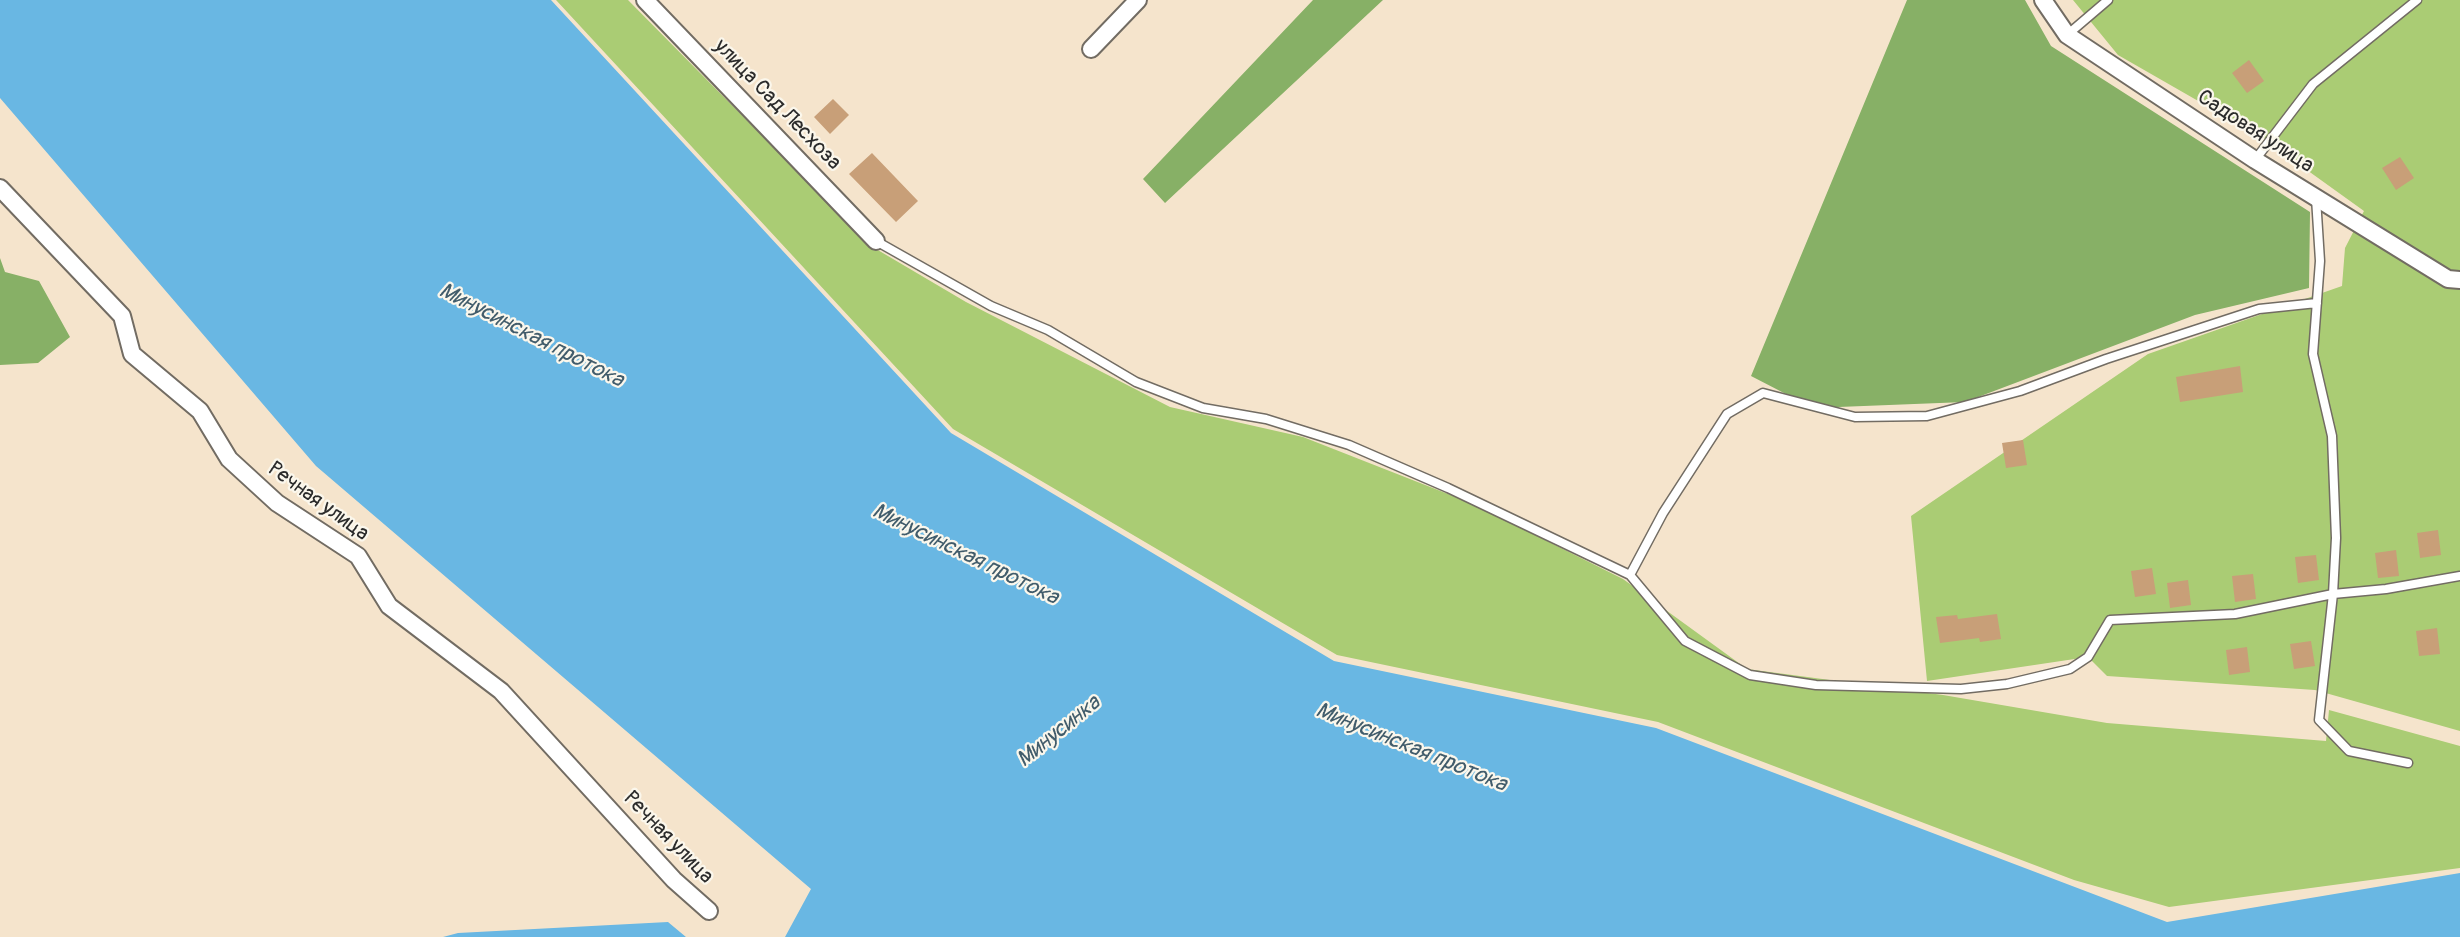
<!DOCTYPE html>
<meta charset="utf-8">
<style>
body{margin:0}
canvas{display:block;background:#f5e4cc}
</style>
<canvas width="2460" height="937"></canvas>
<script>
const context = document.querySelector('canvas').getContext('2d');
context.lineJoin = 'round';
function fill(path, color) { context.fillStyle = color; context.fill(path, 'evenodd'); }
function stroke(path, color, width, dash) { context.strokeStyle = color; context.lineWidth = width; context.lineCap = dash ? 'butt' : 'round'; context.setLineDash(dash || []); context.stroke(path); }
function write(font, color, halo, rows, align = 'center') {
  context.font = font + ' Pangolin,sans-serif'; context.lineWidth = 4.5; context.setLineDash([]); context.textBaseline = 'middle'; context.strokeStyle = halo; context.fillStyle = color; for (const [text, x, y, turn = 0] of rows) {
    context.save(); context.translate(x, y); context.rotate((+turn || 0) * Math.PI / 180); context.textAlign = isNaN(turn) ? turn : align; if (halo) context.strokeText(text, 0, 0); context.fillText(text, 0, 0); context.restore();
  }
}
const green = new Path2D(`
 M556,0H628L871,246L966,302L1170,407L1303,437L1471,503L1623,579L1747,669L1943,695L2107,723L2326,741L2329,710L2460,746V868L2169,907L2074,880L1658,722L1337,655L953,429Z
 M2073,0H2460V731L2315,690L2107,676L2088,657L1927,681L1911,516L2148,354L2342,286L2345,248L2364,211L2261,137L2118,55Z`);
const forest = new Path2D(`
 M1313,0H1383L1165,203L1143,179Z
 M1907,0H2025L2051,46L2310,212L2309,288L2195,315L1965,402L1813,408L1751,376Z
 M0,258L5,272L39,281L70,337L38,363L0,365Z`);
const water = new Path2D(`
 M0,0H551L951,433L1334,661L1656,728L2167,922L2460,873V937H785L811,889L316,466L0,98Z
 M668,922L686,937H443L458,933Z`);
const building = new Path2D(`
 M2249,60L2264,81L2247,93L2232,73Z
 M833,99L849,115L830,134L814,117Z
 M872,153L918,201L896,222L849,174Z
 M2400,157L2414,178L2396,190L2382,168Z
 M2240,366L2243,392L2180,402L2176,377Z
 M2023,440L2027,465L2006,468L2002,443Z
 M2438,530L2441,555L2420,558L2417,533Z
 M2396,550L2399,576L2378,578L2375,553Z
 M2316,555L2319,580L2298,583L2295,557Z
 M2152,568L2156,594L2135,597L2131,571Z
 M2253,574L2256,599L2235,602L2232,576Z
 M2188,580L2191,605L2170,608L2167,583Z
 M1997,614L2001,639L1980,642L1979,638L1940,643L1936,617L1957,615L1958,619Z
 M2437,628L2440,654L2419,656L2416,631Z
 M2311,641L2315,666L2294,669L2290,644Z
 M2247,647L2250,672L2229,675L2226,650Z`);
const lane = new Path2D(`
 M2067,35L2108,0
 M2255,160L2313,84L2417,0
 M2316,198L2320,261L2313,354L2332,436L2336,538L2333,594L2319,720L2349,751L2408,763
 M876,241L991,306L1048,330L1136,382L1203,408L1266,419L1349,445L1448,488L1630,575
 M2317,303L2259,309L2106,359L2020,391L1927,416L1855,417L1763,393L1727,414L1663,513L1630,575L1685,641L1750,675L1816,685L1961,689L2007,684L2070,669L2088,657L2110,620L2235,614L2333,594L2386,589L2460,576`);
const street = new Path2D(`
 M645,0L876,241
 M2043,0L2067,35L2255,160L2448,279L2460,280
 M1091,49L1138,0
 M0,188L122,316L132,354L200,411L229,459L277,503L358,556L389,606L501,691L674,880L709,911`);
const streetNames = [
 ["улица Сад Лесхоза",777,105,46],
 ["Садовая улица",2255,132,33],
 ["Речная улица",318,502,36],
 ["Речная улица",668,838,46]
];
const waterNames = [
 ["Минусинская протока",531,336,27],
 ["Минусинская протока",965,555,26],
 ["Минусинка",1059,732,-39],
 ["Минусинская протока",1411,748,22]
];
fill(green, '#aacc74');
fill(forest, '#87b066');
fill(water, '#69b7e3');
fill(building, '#c89f78');
stroke(lane, '#726c63', 11);
stroke(street, '#726c63', 20);
stroke(lane, '#fff', 8);
stroke(street, '#fff', 16);
write('21px', '#2b2b2b', '#fbf7ec', streetNames);
write('italic 22px', '#415c6b', '#fbf7ec', waterNames);
</script>
